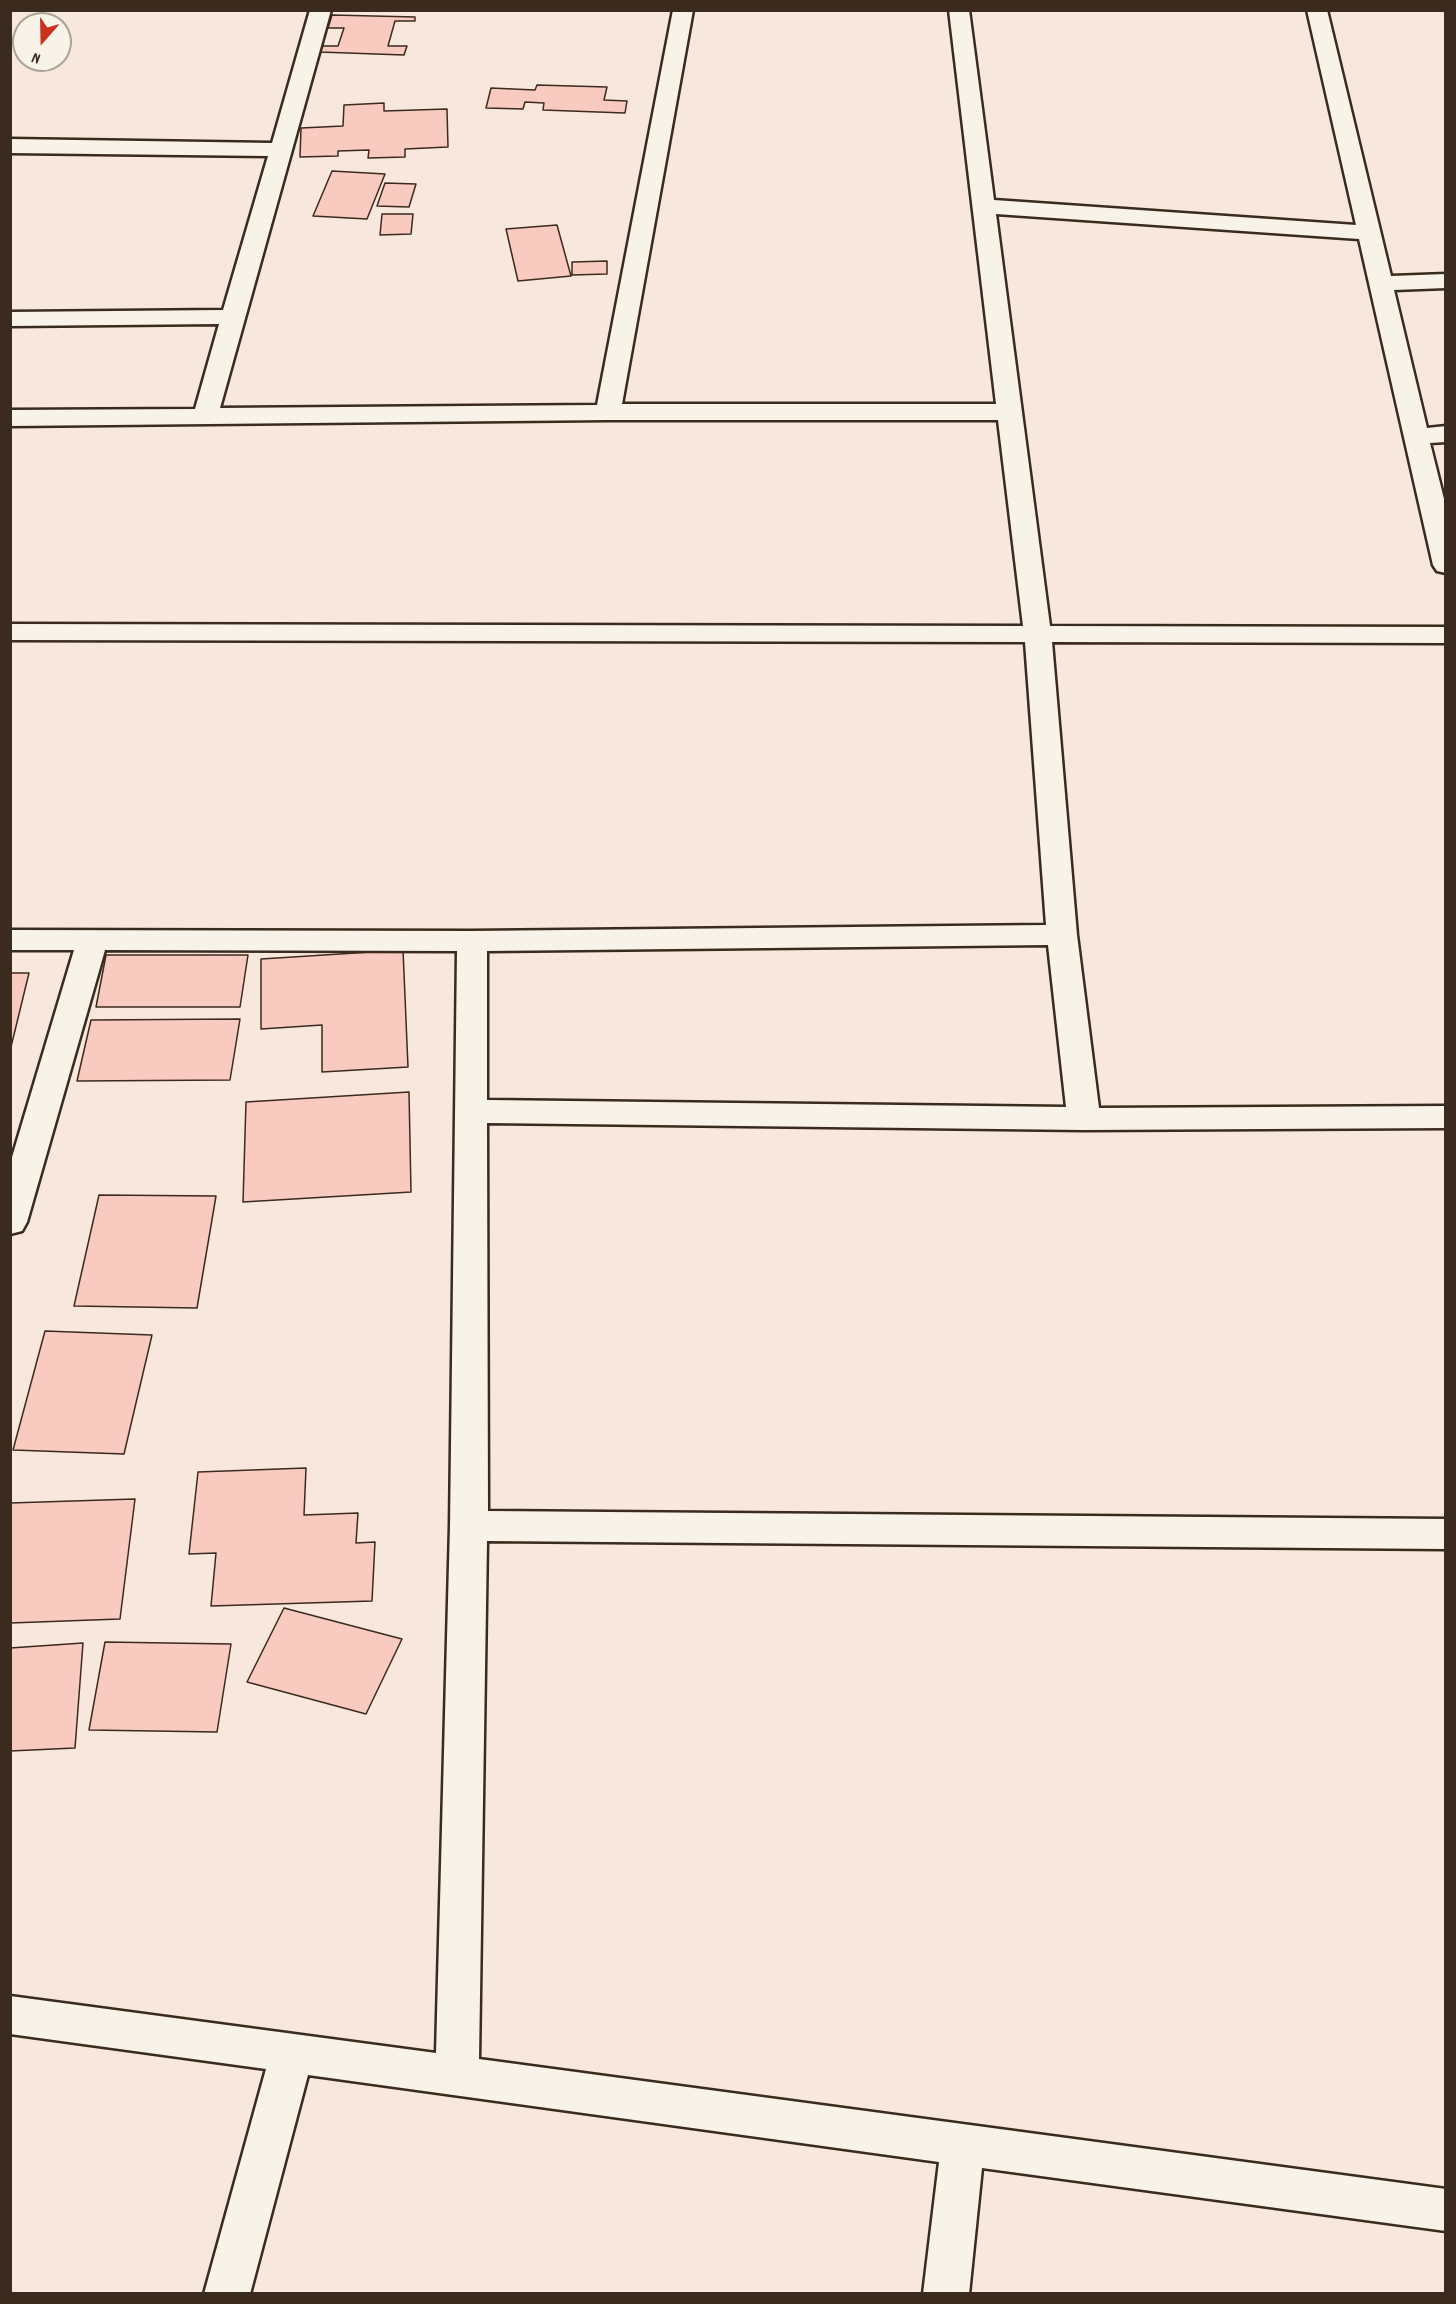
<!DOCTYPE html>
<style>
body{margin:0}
#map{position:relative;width:1456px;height:2304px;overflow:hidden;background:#f8e7dc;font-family:Dekko,sans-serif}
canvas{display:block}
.frame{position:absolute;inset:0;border:12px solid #3b2a1e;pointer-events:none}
.north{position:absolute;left:12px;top:12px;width:60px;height:60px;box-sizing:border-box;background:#f7f3e8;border:2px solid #aca397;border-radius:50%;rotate:200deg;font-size:16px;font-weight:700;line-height:24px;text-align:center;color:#3b2a1e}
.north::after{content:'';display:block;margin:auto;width:21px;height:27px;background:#c8321e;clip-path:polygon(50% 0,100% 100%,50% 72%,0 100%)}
</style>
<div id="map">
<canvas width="1456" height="2304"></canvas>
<div class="frame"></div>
<div class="north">N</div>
</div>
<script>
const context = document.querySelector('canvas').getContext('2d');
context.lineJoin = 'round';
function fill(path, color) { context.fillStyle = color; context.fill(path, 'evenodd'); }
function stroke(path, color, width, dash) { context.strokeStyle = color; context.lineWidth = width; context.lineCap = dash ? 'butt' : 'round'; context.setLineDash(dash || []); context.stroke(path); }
const building = new Path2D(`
 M332,15L415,17V21H395L388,46H407L404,55L319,52L322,46H338L344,28H328Z
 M537,85L607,87L604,100L627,101L625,113L543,110L544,103L525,102L523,109L486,108L491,88L535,90Z
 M384,103V111L447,109L448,147L405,149V157L368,158L369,150L338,151V156L300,157L301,128L343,126L344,105Z
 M332,171L385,174L367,219L313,216Z
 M385,183L416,184L409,207L377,206Z
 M382,214H413L411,234L380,235Z
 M557,225L571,276L518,281L506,229Z
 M607,261V274L572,275V262Z
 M403,950L408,1067L322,1072V1025L261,1029V959Z
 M106,955H248L240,1007H96Z
 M10,973H29L10,1051Z
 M240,1019L230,1080L77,1081L91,1020Z
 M409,1092L411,1192L243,1202L246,1102Z
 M99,1195L216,1196L197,1308L74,1306Z
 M45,1331L152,1335L124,1454L13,1450Z
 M306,1468L304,1515L358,1513L356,1543L375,1542L372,1601L211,1606L216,1553L189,1554L198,1472Z
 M135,1499L120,1619L10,1623V1503Z
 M284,1608L402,1639L366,1714L247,1682Z
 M105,1642L231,1644L217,1732L89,1730Z
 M83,1643L75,1748L10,1751V1648Z`);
const minor = new Path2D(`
 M310,10H331L220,408L597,405L673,10H693L622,404H996L949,10H969L994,200L1356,225L1307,10H1327L1391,276L1446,274V288L1394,290L1427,428L1446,426V442L1430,443L1446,507V573L1437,571L1433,565L1359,239L996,214L1050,626L1446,627V643L1052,642L1077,935L1099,1108L1446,1106V1128L1084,1130L487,1123L488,1511L1446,1519V1549L487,1541L479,2059L1446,2189V2231L982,2168L969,2294H923L939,2162L308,2075L250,2294H204L266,2069L10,2034V1996L436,2053L450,1526L457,951L105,950L27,1222L22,1231L10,1234V1164L74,950H10V930L472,931L1046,925L1025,642L10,640V624L1023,626L998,420H608L10,426V410L195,409L219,324L10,326V312L223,310L268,156L10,153V139L272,143ZM1048,945L1066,1107L487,1100V951Z`);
fill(building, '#f9cabf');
stroke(building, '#3b2a1e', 1.5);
stroke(minor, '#3b2a1e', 5);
fill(minor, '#f7f3e8');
</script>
